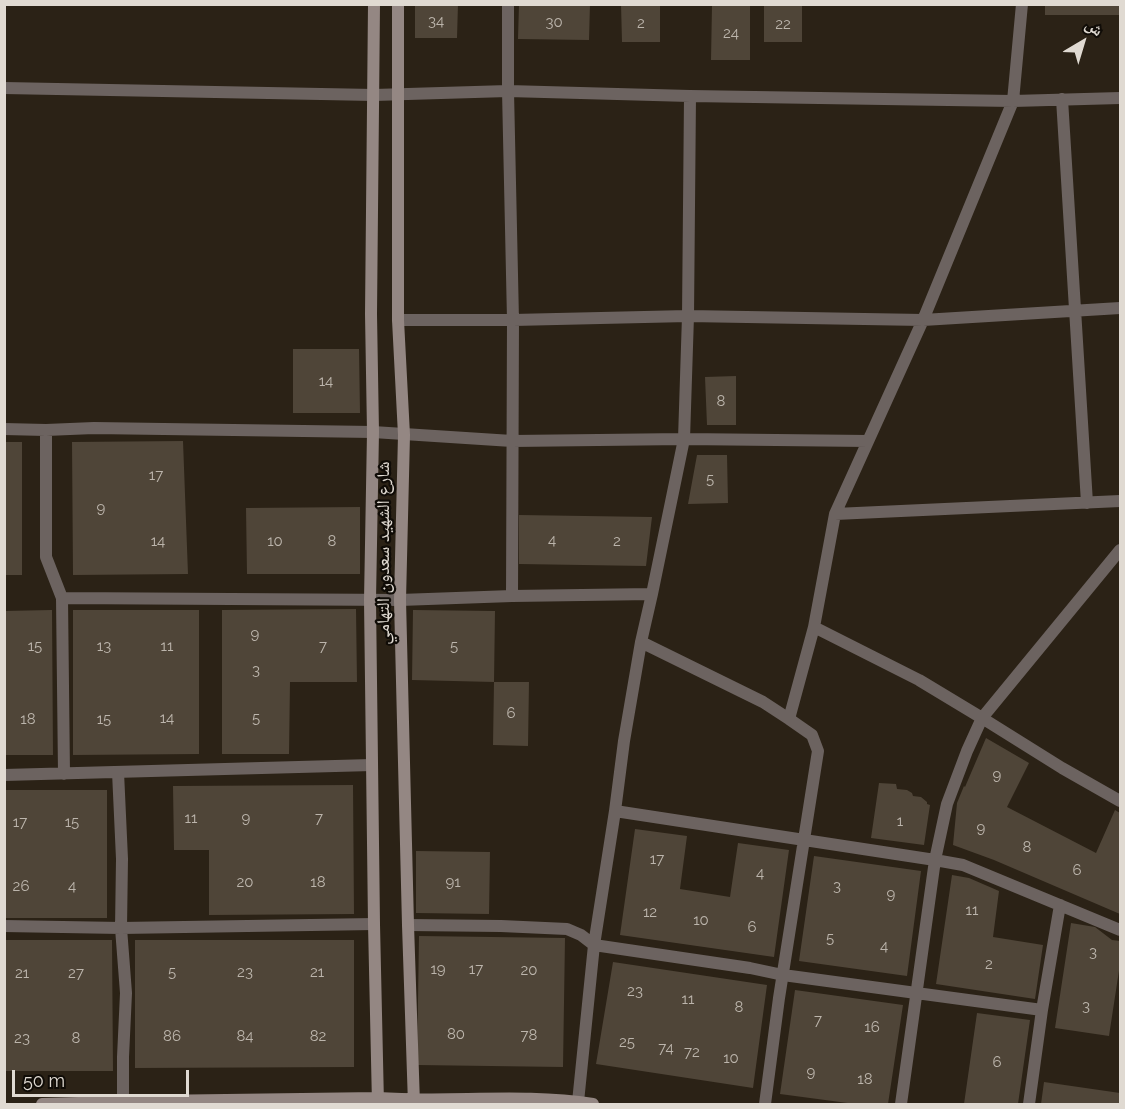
<!DOCTYPE html>
<meta charset="utf-8">
<style>
body{margin:0}
#map{position:relative;width:1125px;height:1109px;overflow:hidden;background:#2b2216;font-family:Raleway,"Noto Naskh Arabic",sans-serif}
canvas{display:block}
.frame{position:absolute;inset:0;border:6px solid #e0dad2;pointer-events:none}
.north{position:absolute;left:1053px;top:12px;width:60px;height:60px;-webkit-text-stroke:4px #100c07;paint-order:stroke;rotate:38deg;font-size:16px;font-weight:700;line-height:24px;text-align:center;color:#e0dad2}
.north::after{content:'';display:block;margin:auto;width:21px;height:27px;background:#e0dad2;clip-path:polygon(50% 0,100% 100%,50% 72%,0 100%)}
.scale{position:absolute;left:12px;top:1070px;width:177px;height:27px;box-sizing:border-box;border:3px solid #e0dad2;border-top:0;padding-left:8px;font-size:18px;line-height:21px;white-space:nowrap;color:#e0dad2;-webkit-text-stroke:4px #100c07;paint-order:stroke}
</style>
<div id="map">
<canvas width="1125" height="1109"></canvas>
<div class="frame"></div>
<div class="north">ش</div>
<div class="scale">50 m</div>
</div>
<script>
const context = document.querySelector('canvas').getContext('2d');
context.lineJoin = 'round';
function fill(path, color) { context.fillStyle = color; context.fill(path, 'evenodd'); }
function stroke(path, color, width, dash) { context.strokeStyle = color; context.lineWidth = width; context.lineCap = dash ? 'butt' : 'round'; context.setLineDash(dash || []); context.stroke(path); }
function write(font, color, halo, rows, align = 'center') {
  context.font = font + ' Raleway,"Noto Naskh Arabic",sans-serif'; context.lineWidth = 4.5; context.setLineDash([]); context.textBaseline = 'middle'; context.strokeStyle = halo; context.fillStyle = color; for (const [text, x, y, turn = 0] of rows) {
    context.save(); context.translate(x, y); context.rotate((+turn || 0) * Math.PI / 180); context.textAlign = isNaN(turn) ? turn : align; if (halo) context.strokeText(text, 0, 0); context.fillText(text, 0, 0); context.restore();
  }
}
const building = new Path2D(`
 M415,4H458L457,38H415Z
 M519,4H590L589,40L518,39Z
 M621,4H660V42H622Z
 M1045,4H1120V15H1045Z
 M712,5H750V60H711Z
 M764,5H802V42H764Z
 M293,349H359L360,413H293Z
 M736,376V425H707L705,377Z
 M183,441L188,574L73,575L72,442Z
 M4,442H22V575H4Z
 M697,455H727L728,503L688,504Z
 M360,507V574H247L246,508Z
 M519,515L652,517L646,566L519,564Z
 M356,609L357,682H290L289,754H222V610Z
 M52,610L53,755H4V611Z
 M73,610H199V754L73,755Z
 M413,610L495,611L494,682L412,680Z
 M494,682H529L528,746L493,745Z
 M986,738L1029,763L1007,807L1096,853L1115,810L1120,813V914L994,860L953,845L957,803L964,786L965,787Z
 M879,783L896,784L897,789L907,790L912,793L913,796L921,797L927,802V804L930,805L924,845L871,838Z
 M353,785L354,914L209,915V850H174L173,786Z
 M4,790H107V918H4Z
 M635,829L687,836L680,889L730,897L738,843L789,850L774,957L620,935Z
 M416,851L490,852L489,914L416,913Z
 M814,856L921,871L907,976L799,961Z
 M952,875L969,878L999,891L993,937L1043,945L1035,999L936,984Z
 M1071,923L1095,927L1112,940L1120,941V964L1109,1036L1055,1028Z
 M419,936L565,938L563,1067L417,1065Z
 M4,940H112L113,1071H4Z
 M135,940H354V1067L135,1068Z
 M613,962L767,985L753,1088L596,1064Z
 M795,990L903,1005L888,1104H855L780,1094Z
 M977,1013L1030,1020L1018,1104H964Z
 M1044,1082L1120,1093V1104H1041Z`);
const street = new Path2D(`
 M508,4V91L513,320L512,596
 M4,88L374,95L508,91L690,96L1013,101L1120,98
 M1062,99L1087,503
 M398,320H513L688,316L923,320L1120,308
 M4,429L46,430L94,428L373,432L512,441L684,439L868,441
 M46,430V557L62,598L64,774
 M835,514L1120,501
 M62,598L400,600L512,596L652,594
 M814,627L919,680L982,718L1120,550
 M641,642L763,702L789,719L814,627L835,514L923,320L1013,101L1022,4
 M118,772L122,859L121,928L126,993L123,1057V1102
 M4,775L372,765
 M1120,801L1062,768L982,718L967,751L947,804L935,860L963,865L1120,930
 M615,811L935,860L901,1104
 M408,925L501,926L567,929L581,935L594,945L750,968L783,975L1042,1010
 M4,926L121,928L374,924
 M578,1102L594,945L615,811L624,741L641,642L652,594L684,439L688,316L690,96
 M765,1104L779,998L818,751L812,735L789,719
 M1029,1104L1042,1010L1060,905`);
const secondary = new Path2D(`
 M374,4L371,314L373,432L370,600L374,924L378,1104
 M398,4V320L404,435L400,600L408,925L414,1104
 M42,1104L150,1101L378,1098C450,1103 522,1093 593,1104`);
const numberNames = [
 ["34",436,21],
 ["30",554,22],
 ["2",641,23],
 ["22",783,24],
 ["24",731,33],
 ["14",326,381],
 ["8",721,401],
 ["17",156,475],
 ["5",710,479],
 ["9",101,508],
 ["4",552,540],
 ["14",158,541],
 ["10",275,541],
 ["8",332,541],
 ["2",617,541],
 ["9",255,634],
 ["15",35,646],
 ["13",104,646],
 ["11",167,646],
 ["7",323,646],
 ["5",454,646],
 ["3",256,670],
 ["6",511,713],
 ["14",167,718],
 ["5",256,718],
 ["18",28,719],
 ["15",104,719],
 ["9",997,775],
 ["11",191,818],
 ["9",246,818],
 ["7",319,818],
 ["1",900,821],
 ["17",20,822],
 ["15",72,822],
 ["9",981,828],
 ["8",1027,847],
 ["17",657,859],
 ["6",1077,870],
 ["4",760,873],
 ["20",245,882],
 ["18",318,882],
 ["91",453,882],
 ["26",21,886],
 ["4",72,886],
 ["3",837,886],
 ["9",891,894],
 ["11",972,910],
 ["12",650,912],
 ["10",701,920],
 ["6",752,927],
 ["5",830,938],
 ["4",884,946],
 ["3",1093,952],
 ["2",989,964],
 ["19",438,969],
 ["17",476,969],
 ["20",529,970],
 ["5",172,972],
 ["23",245,972],
 ["21",317,972],
 ["21",22,973],
 ["27",76,973],
 ["23",635,991],
 ["11",688,999],
 ["3",1086,1006],
 ["8",739,1007],
 ["7",818,1020],
 ["16",872,1027],
 ["80",456,1034],
 ["78",529,1035],
 ["86",172,1036],
 ["84",245,1036],
 ["82",318,1036],
 ["23",22,1038],
 ["8",76,1038],
 ["25",627,1042],
 ["74",666,1048],
 ["72",692,1052],
 ["10",731,1058],
 ["6",997,1062],
 ["9",811,1072],
 ["18",865,1079]
];
const streetNames = [
 ["شارع الشهيد سعدون التهامي",384,553,-90]
];
fill(building, '#4f4538');
stroke(street, '#6c6360', 12);
stroke(secondary, '#948783', 12);
write('15px', '#bcb5ac', null, numberNames);
write('18px', '#e0dad2', '#100c07', streetNames);
</script>
